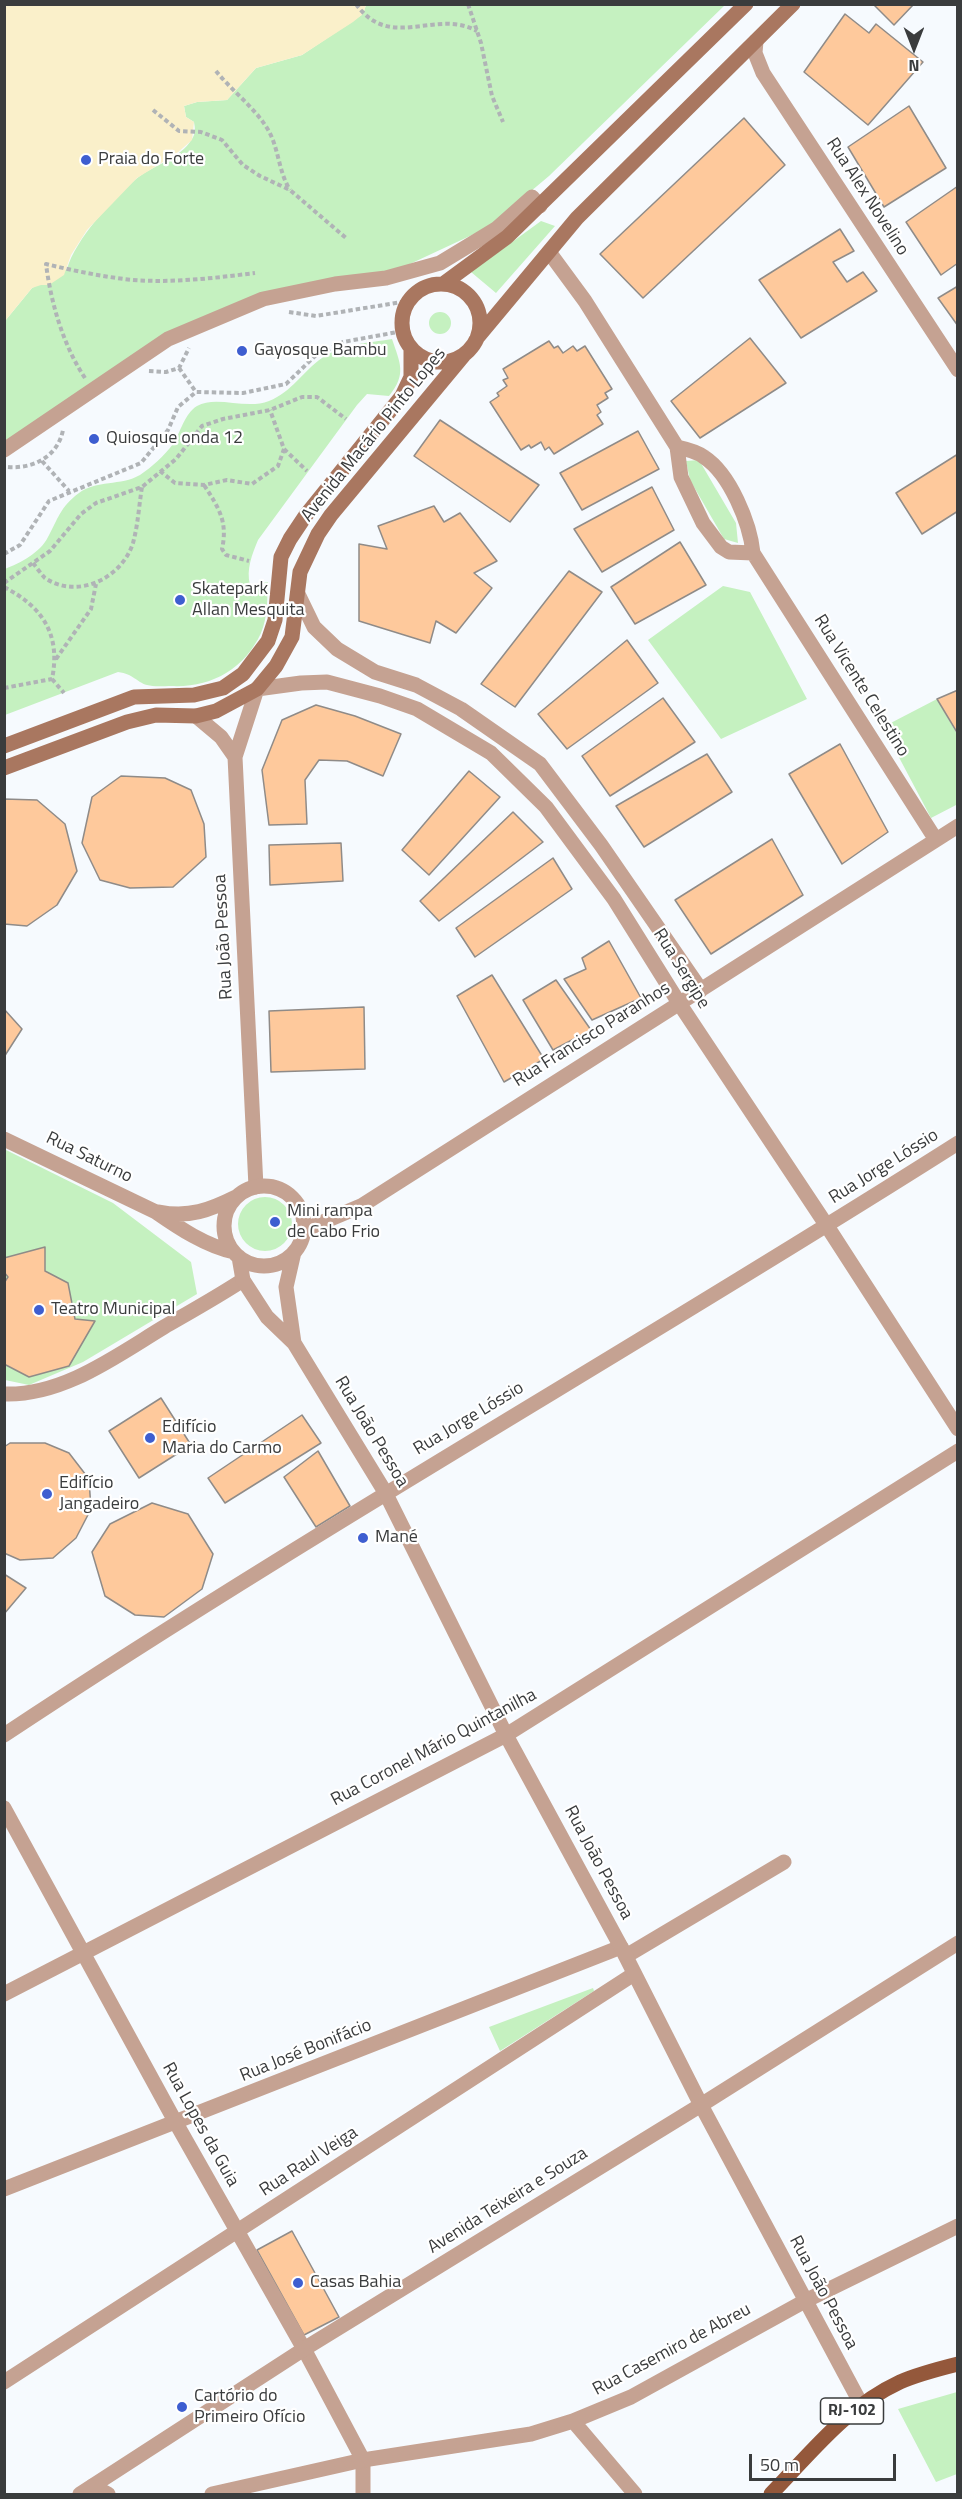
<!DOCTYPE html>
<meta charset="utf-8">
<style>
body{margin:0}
#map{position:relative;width:962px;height:2499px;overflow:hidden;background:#f6fafe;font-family:"Titillium Web",sans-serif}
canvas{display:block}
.frame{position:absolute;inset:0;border:6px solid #3a3c3d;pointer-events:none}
.north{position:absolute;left:884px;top:18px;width:60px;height:60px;-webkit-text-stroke:4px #fff;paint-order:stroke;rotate:180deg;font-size:16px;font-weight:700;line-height:24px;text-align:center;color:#3a3c3d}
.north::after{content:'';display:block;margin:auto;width:21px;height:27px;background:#3a3c3d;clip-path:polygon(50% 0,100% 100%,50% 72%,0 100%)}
.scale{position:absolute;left:749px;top:2454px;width:147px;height:27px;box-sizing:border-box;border:3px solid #3a3c3d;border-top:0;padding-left:8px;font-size:18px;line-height:21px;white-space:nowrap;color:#3a3c3d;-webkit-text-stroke:4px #fff;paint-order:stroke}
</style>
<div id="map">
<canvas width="962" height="2499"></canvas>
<div class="frame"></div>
<div class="north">N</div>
<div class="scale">50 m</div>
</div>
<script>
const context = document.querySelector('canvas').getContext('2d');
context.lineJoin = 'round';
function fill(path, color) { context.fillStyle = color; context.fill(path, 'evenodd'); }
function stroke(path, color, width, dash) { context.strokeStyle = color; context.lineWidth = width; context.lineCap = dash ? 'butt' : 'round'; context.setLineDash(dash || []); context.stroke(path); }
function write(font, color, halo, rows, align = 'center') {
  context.font = font + ' "Titillium Web",sans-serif'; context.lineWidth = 4.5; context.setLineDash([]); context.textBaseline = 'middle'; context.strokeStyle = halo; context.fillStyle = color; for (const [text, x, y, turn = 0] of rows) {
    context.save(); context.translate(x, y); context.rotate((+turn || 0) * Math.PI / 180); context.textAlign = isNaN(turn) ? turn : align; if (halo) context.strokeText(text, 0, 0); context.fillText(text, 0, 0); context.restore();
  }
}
const green = new Path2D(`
 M366,5H725L549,176L487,228L382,277L263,299L186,328L5,450V321L32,288L67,269C75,240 113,198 136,179C153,165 180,159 192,139C196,133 195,128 194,122L186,117L184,106L197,102L227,100L256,68L302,55L363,14Z
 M541,221L555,226L496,293L471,272Z
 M429 323a11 11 0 1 1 22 0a11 11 0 1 1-22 0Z
 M392,339C400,363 407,374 389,396L367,394L357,405L258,540C252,555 246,569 250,585L268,582C267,598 268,617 261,633C244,670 210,688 171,686C164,686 154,687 147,685C136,682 134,674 118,672L5,715V569C20,563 40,553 48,537C58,519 60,507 79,493C96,480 121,486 140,475C152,467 164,456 173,444C181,432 184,414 197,406C216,395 246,410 269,401C292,392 303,371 322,358C343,344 368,343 392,339Z
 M699,460L736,523L738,543L724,539L690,480L686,461Z
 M723,586L750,592L807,699L721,739L648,640Z
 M937,699L957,734L958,804L931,818L883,727Z
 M4,1149L113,1203L191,1262L197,1294L83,1362L29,1385L5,1380Z
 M238 1224a27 27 0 1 1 54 0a27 27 0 1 1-54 0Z
 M593,1988L594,1991L500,2051L489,2027Z
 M957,2392V2474L936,2482L898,2409Z`);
const sand = new Path2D(`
 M5,4H366V5L363,14L353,22L302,55L256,68L227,100L197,102L184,106L186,117L194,122L192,140L176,154L137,178L87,230L71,255L64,275L49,285H41L32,288L5,321Z`);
const building = new Path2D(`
 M873,4H914L894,25Z
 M845,14L869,33L876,24L923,62L868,125L804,72Z
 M909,106L946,168L884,207L848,147Z
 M744,118L785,165L643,298L600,254Z
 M958,186V263L941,275L906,222Z
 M840,229L854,251L833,262L847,282L863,272L877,291L801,338L759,280Z
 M958,286V326L938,298Z
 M750,338L786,383L700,438L671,401Z
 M549,341L554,348L558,346L563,353L573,346L577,351L585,346L612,389L605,393L608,398L597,405L601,412L597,415L603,424L554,454L549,447L545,450L541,442L531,448L529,445L521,450L490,402L499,396L497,393L507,386L503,380L508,378L503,369Z
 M440,420L539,485L510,522L414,456Z
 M638,431L659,469L582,510L560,473Z
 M958,454V511L922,534L896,493Z
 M652,487L674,530L602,572L574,529Z
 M434,506L444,522L460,513L497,561L474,573L492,588L456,633L436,621L430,643L359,621V544L387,549L378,526Z
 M680,542L706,585L635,624L611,587Z
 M569,571L602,592L515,707L481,684Z
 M627,640L658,683L567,749L538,714Z
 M958,690V734L937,699Z
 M663,698L695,742L610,796L582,756Z
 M316,705L355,716L401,734L383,776L347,761L319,760L305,780L307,824L269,825L262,770L282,720Z
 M840,744L888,832L842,864L789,774Z
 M707,754L732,792L644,847L616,806Z
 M469,771L500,797L429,875L402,850Z
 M121,776L165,778L191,790L204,824L206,857L173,887L130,888L100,880L82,843L92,797Z
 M4,799L37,800L65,824L77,871L57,905L27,926L4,924Z
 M513,812L543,842L439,921L420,901Z
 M772,839L803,895L711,954L675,900Z
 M341,843L343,881L270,885L269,845Z
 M553,858L572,889L475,957L456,928Z
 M609,941L641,998L592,1020L564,979L586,969L582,958Z
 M492,975L544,1059L504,1082L457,996Z
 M556,980L591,1030L553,1050L523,1000Z
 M364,1007L365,1069L271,1072L269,1011Z
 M4,1009L22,1029L4,1057Z
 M45,1247V1271L68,1283L75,1319L95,1321L69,1366L29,1377L4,1364V1283L8,1277L4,1272V1258Z
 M161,1398L191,1445L139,1478L109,1431Z
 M302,1415L321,1443L225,1503L208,1478Z
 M10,1443H45L69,1453L89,1479L91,1509L76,1538L53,1558L20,1560L4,1553V1447Z
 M318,1451L350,1506L316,1527L284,1477Z
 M152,1503L188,1514L213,1554L202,1589L164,1617L135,1615L105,1596L92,1552L110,1524Z
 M4,1574L26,1588L4,1614Z
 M292,2231L339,2317L304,2335L257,2250Z`);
const path = new Path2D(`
 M356,4C390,52 436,8 477,31
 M468,4L481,43L492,96L503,122
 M216,71C231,90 254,107 267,128C279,147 278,171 290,190
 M153,110L179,131L201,132L222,140L243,165L260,176L290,190L346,238
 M289,312L316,316L408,301
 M179,368L196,392
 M149,371L166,372L179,368L189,348
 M85,378C63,345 51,303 46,264C75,271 104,277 133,280C174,283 215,278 255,273
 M284,449L307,471
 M42,461L69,491
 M8,467C34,469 58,456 63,430
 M160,471L175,483L204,485L227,480L252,484L278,466L284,449L270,410
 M204,485C219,508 228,522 222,549L226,555L249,561
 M4,554L20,545L49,501L141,463L168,430L178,407L196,392L243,393L286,384L315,356L343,342L403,331
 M33,563C37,568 41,574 45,578C78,600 122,578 133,543C138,525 139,505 142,487
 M4,583L50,551L81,514L96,503L142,487L176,459L202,426L223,419L270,410L302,397H317L346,419
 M4,587C43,607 61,635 52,679L4,688
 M56,659L91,609L96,584
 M52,679L64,693`);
const pedestrian = new Path2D(`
 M4,450L168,339L263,299L335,284L386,278L440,263L496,229L532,197L540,206
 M363,2494V2460`);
const minor = new Path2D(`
 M756,41L755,53L763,73L958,370
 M549,252L585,301L677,447L681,477L703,523L721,547L729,552L753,553
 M677,447C686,449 696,451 704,457C730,474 750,523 753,553L936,840
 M298,594L314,627L337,649L375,672L416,685L461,709L540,764L601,845L701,990
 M196,716L221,737L235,757
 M256,1187L235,757L257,689L301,683L327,682L380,696L417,709L491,753L546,807L614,899L679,1003L827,1226L958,1429
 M304,1230L361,1206L958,826
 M4,1394C63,1396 116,1356 164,1327C190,1312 217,1297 243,1280
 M4,1735C316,1528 642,1344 958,1143
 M4,1808L176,2123L304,2349L363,2460
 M626,1956L784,1862
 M4,1994L506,1735L958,1451
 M4,2189L621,1947
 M4,2382L634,1974
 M573,2421L635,2494
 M93,2486L108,2494
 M212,2494L363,2460L531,2434L573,2421L631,2397L805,2301L958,2226`);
const tertiary = new Path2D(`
 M4,1139L156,1212C179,1228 206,1246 234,1252
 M224 1226a40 40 0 1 1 80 0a40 40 0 1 1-80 0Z
 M159,1212C189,1218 210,1210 236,1197
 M294,1252L286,1287L294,1343
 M239,1257L243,1280L267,1317L294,1343L385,1492L506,1735L621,1947L701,2105L861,2404
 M80,2494L304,2349L701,2105L958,1943`);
const secondary = new Path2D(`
 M402 323a39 39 0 1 1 78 0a39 39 0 1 1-78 0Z
 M443,284L507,237L746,4
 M477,338L577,218L793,4
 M4,746L134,697L194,695L223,688L243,674L268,641L275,620L281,557L290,539L306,515L402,396L411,377V348
 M4,768L127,722L156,715L196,716L216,711L257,689L276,666L292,637L300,572L318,534L331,515L464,355`);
const primary = new Path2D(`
 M771,2494C811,2453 846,2407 900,2382C918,2374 938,2369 958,2364`);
const markers = [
 [86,160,6,"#3e5ed0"],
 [242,351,6,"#3e5ed0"],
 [94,439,6,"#3e5ed0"],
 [180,600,6,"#3e5ed0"],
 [275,1222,6,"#3e5ed0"],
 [39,1310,6,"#3e5ed0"],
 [150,1438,6,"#3e5ed0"],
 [47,1494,6,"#3e5ed0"],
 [363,1538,6,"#3e5ed0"],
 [298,2283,6,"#3e5ed0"],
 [182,2407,6,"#3e5ed0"]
];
const shields = [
 [852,2411,63]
];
const shieldNames = [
 ["RJ-102",852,2411]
];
const poiNames = [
 ["Praia do Forte",98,160],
 ["Gayosque Bambu",254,351],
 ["Quiosque onda 12",106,439],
 ["Skatepark",192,590],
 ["Allan Mesquita",192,611],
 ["Mini rampa",287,1212],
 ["de Cabo Frio",287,1233],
 ["Teatro Municipal",51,1310],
 ["Edifício",162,1428],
 ["Maria do Carmo",162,1449],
 ["Edifício",59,1484],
 ["Jangadeiro",59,1505],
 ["Mané",375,1538],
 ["Casas Bahia",310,2283],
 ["Cartório do",194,2397],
 ["Primeiro Ofício",194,2418]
];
const streetNames = [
 ["Rua Alex Novelino",867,197,57],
 ["Avenida Macário Pinto Lopes",374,435,-51],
 ["Rua Vicente Celestino",861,686,58],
 ["Rua João Pessoa",224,937,-93],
 ["Rua Sergipe",681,969,58],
 ["Rua Francisco Paranhos",592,1035,-32],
 ["Rua Saturno",89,1158,26],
 ["Rua Jorge Lóssio",884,1167,-32],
 ["Rua Jorge Lóssio",469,1419,-31],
 ["Rua João Pessoa",371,1432,59],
 ["Rua Coronel Mário Quintanilha",434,1748,-28],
 ["Rua João Pessoa",598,1863,62],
 ["Rua José Bonifácio",306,2051,-22],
 ["Rua Lopes da Guia",200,2125,61],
 ["Rua Raul Veiga",309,2162,-33],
 ["Avenida Teixeira e Souza",508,2201,-32],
 ["Rua João Pessoa",823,2293,62],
 ["Rua Casemiro de Abreu",672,2350,-28]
];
fill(green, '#c5f1c0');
fill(sand, '#faf0ca');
fill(building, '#fec99c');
stroke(building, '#8f8b88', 1.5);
stroke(path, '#b0b3b6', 4, [4.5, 3]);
stroke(pedestrian, '#c5a292', 15);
stroke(minor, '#c5a292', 15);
stroke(tertiary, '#c5a292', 15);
stroke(secondary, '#a97760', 15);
stroke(primary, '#94583b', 15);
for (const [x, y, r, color] of markers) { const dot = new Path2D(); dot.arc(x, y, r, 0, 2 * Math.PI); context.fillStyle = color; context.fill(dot); stroke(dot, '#fff', 2); }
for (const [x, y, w] of shields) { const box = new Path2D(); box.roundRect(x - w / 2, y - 13, w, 26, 4.5); context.fillStyle = '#fff'; context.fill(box); stroke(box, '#3a3c3d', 1.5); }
write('bold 16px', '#3a3c3d', null, shieldNames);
write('18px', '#3a3c3d', '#fff', poiNames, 'left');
write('18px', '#3a3c3d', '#fff', streetNames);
</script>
